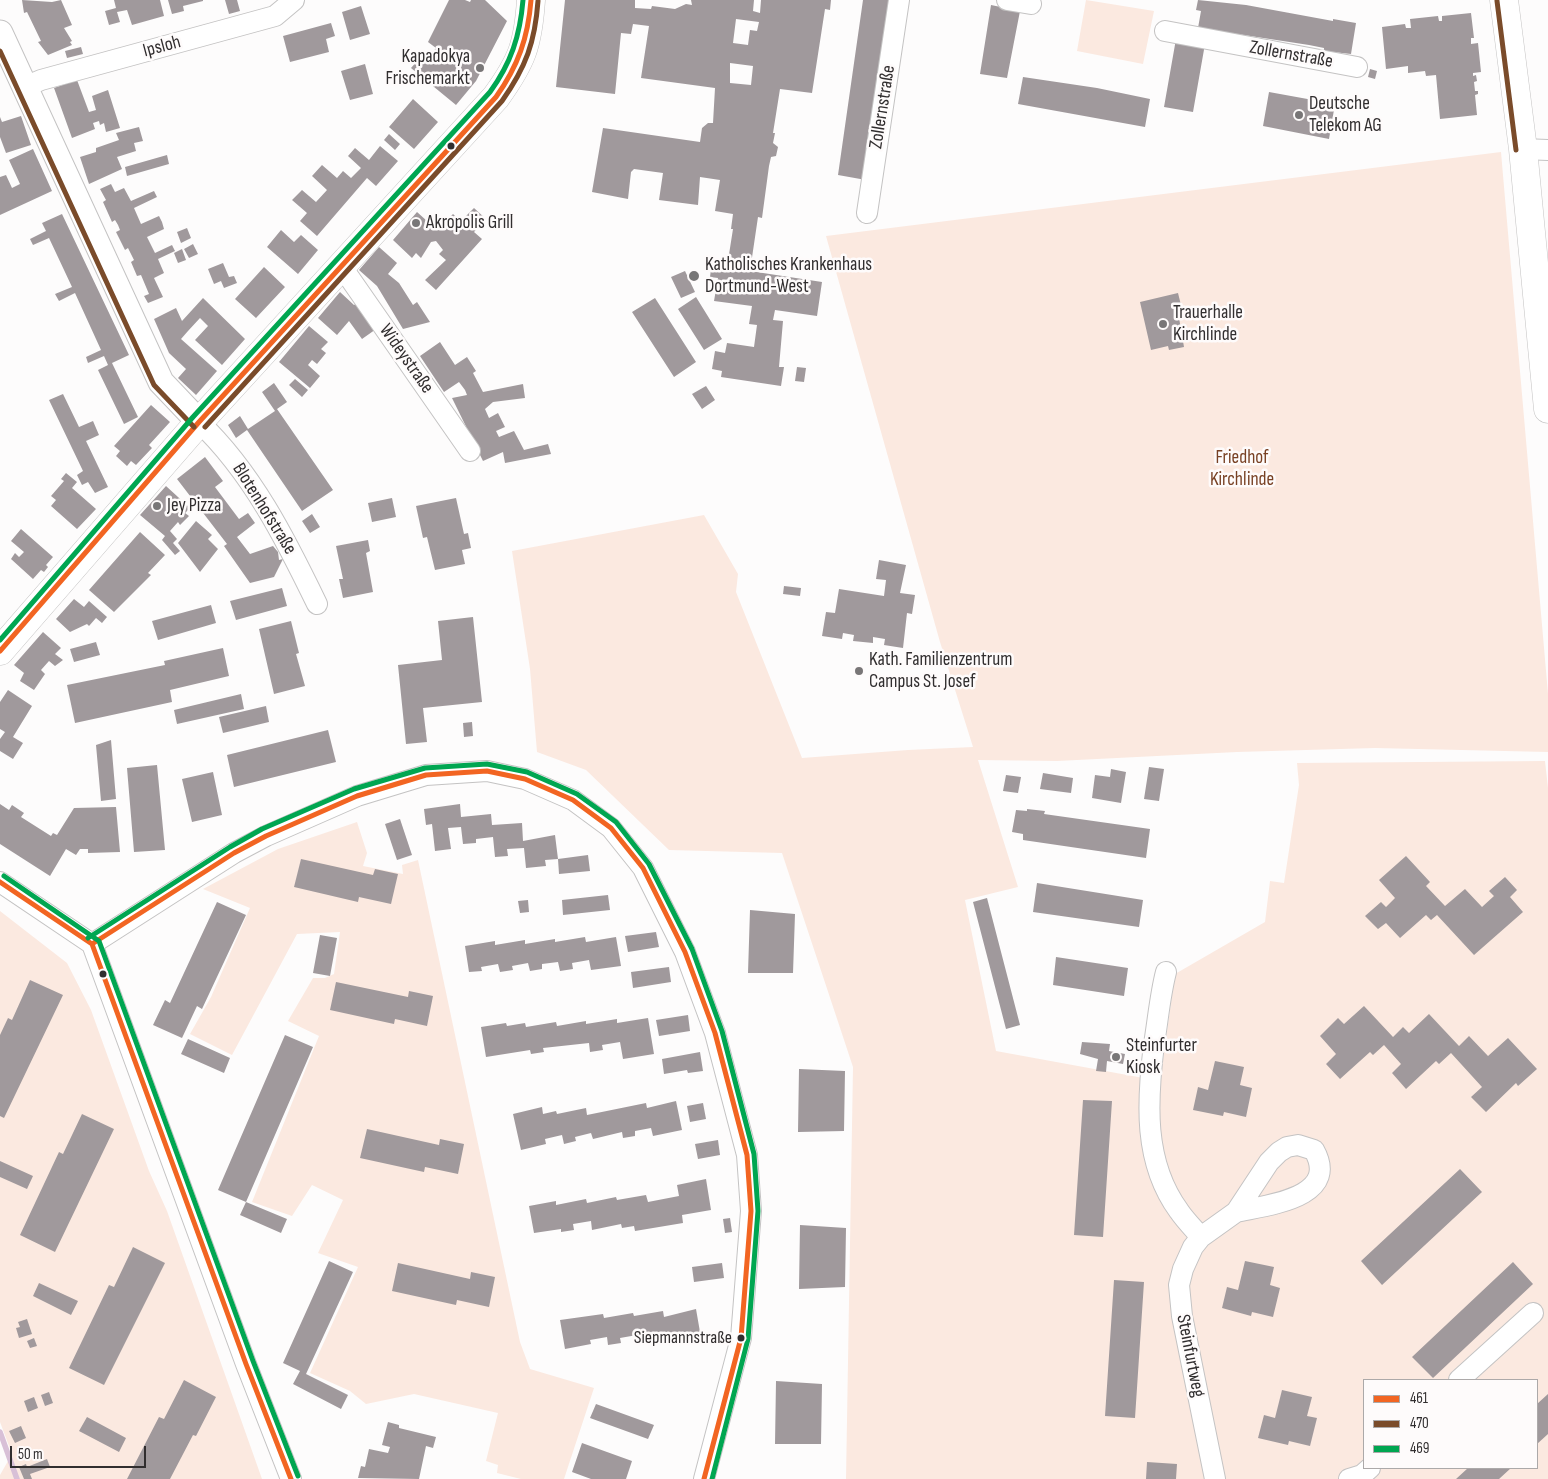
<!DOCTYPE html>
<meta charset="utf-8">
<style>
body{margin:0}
#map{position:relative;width:1548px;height:1479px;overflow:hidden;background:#fdfcfc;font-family:"Sofia Sans Condensed",sans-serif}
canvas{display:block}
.legend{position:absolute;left:1363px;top:1379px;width:175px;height:90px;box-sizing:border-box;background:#fefbfb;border:1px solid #aca9a9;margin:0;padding:6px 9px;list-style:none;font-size:15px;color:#312e2f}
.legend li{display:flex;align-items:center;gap:10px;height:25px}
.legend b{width:25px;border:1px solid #aca9a9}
.scale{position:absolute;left:10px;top:1446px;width:136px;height:22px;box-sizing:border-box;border:2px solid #312e2f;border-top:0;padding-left:6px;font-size:15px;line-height:18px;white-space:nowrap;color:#312e2f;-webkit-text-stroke:4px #fefbfb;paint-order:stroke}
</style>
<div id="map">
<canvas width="1548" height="1479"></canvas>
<ul class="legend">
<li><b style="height:6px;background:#f26522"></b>461</li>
<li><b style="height:6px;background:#7a4b2a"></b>470</li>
<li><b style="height:6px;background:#00a651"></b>469</li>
</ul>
<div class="scale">50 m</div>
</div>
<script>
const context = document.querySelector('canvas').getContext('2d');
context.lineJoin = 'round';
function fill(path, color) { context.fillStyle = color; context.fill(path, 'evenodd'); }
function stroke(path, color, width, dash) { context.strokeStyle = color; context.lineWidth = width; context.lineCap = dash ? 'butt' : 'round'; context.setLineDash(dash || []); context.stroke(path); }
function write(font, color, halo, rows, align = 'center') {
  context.font = font + ' "Sofia Sans Condensed",sans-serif'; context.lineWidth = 5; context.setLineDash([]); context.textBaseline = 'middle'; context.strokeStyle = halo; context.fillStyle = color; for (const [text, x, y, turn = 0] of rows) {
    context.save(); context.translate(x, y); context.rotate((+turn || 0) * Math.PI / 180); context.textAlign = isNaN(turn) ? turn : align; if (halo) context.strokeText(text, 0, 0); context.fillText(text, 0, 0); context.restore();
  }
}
const green = new Path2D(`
 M1086,0L1154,11L1143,64L1077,51Z
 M1501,152L1548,694V752L1375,748L1237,752L1057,761L978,760L1018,887L965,900L996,1051L1160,1081L1175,974L1265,922L1270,881L1284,883L1299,785L1297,763L1545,761L1548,788V1479H846L853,1067L782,853L669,850L586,770L537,752L530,669L512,551L704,515L738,574L736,592L802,758L908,750L973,747L940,642L826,236ZM1364,1380H1537V1468H1364Z
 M357,822L367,853L363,866L403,874L402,865L418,860L520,1342L530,1369L594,1388L564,1479H521L497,1473L498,1465L486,1461L498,1413L414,1394L366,1404L350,1391L310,1373L358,1267L318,1253L343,1200L312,1185L292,1216L252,1202L319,1036L288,1021L313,978H325L334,974L340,932L297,934L232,1055L190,1034L211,997L250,908L203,889L278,849Z
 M0,911L67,963L91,1010L149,1171L167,1211L262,1479H0V1475L12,1454L0,1422Z`);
const stream = new Path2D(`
 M0,1432L17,1479`);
const building = new Path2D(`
 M22,0L52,2L61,0L72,25L64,28L72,41L70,42L72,45L48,55L38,42L41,41L27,12L24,13Z
 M114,0H160L164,16L132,25L127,10L117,12L120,22L109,25L105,11L116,8Z
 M168,0H203V1L183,6L184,11L172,14Z
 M225,0H237L240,11L229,14Z
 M449,0H465L470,2L471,0H485L507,21L476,81L456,105L411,68L425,52L430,56L436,48L428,42Z
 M565,0H635V8L651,9L652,6L675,9L686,4L692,5L691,0H754L753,11L760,13L761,0H831L830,10L825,9L812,93L780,89L773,133H775L773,143L778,147L776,156L771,157L769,166L762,218L758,217L750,271L822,282L817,316L775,310L773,320L783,321L779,367H784L781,386L721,377L722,371L712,369L715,351L725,353L727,343L754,347L757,325L749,324L752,306L714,301L718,278L710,277L711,269L719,270V266L727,267L733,229H731L733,214L715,211L720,180L700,177L698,205L659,200L663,173L634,169L631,172L628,199L592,192L603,128L700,142L702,128L708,123H713L715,88L641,78L649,26L633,24L631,34L621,33L615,94L556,87ZM736,19L759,22L757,31L750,30L748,45L733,43ZM730,63L753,66L751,85L730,83Z
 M863,0H893L866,180L838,175Z
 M1198,0L1246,5L1333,21V19L1356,23L1351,54L1324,51V48L1309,45L1198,28L1201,11L1196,10Z
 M991,5L1020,11L1007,78L980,74Z
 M361,6L370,34L350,40L342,12Z
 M1471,13L1474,38H1471V44L1478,43L1481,72L1473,73V76L1476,75L1477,81L1474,82L1475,91H1478V94L1475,95L1477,115L1440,119L1436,75L1426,76L1425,71L1408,73V66L1386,69L1382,27L1405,24L1406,28H1411L1410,19L1438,16L1439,21H1442V16Z
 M331,23L335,36L326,39L329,52L290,62L283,36Z
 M1176,39L1205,44L1193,112L1164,107Z
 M81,47L83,54L67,58L65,51Z
 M365,64L373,94L350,100L341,71Z
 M1370,69L1377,71L1375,79L1368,77Z
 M1023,77L1097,88L1150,99L1145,127L1018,104Z
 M77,80L89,112L96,110L92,96L108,90L120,128L106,132L104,123L100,125L99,121L93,123L95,129L72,138L54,88Z
 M1269,92L1335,104L1329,139L1263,126Z
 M413,99L438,122L414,149L389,127Z
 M21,116L31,145L6,153L0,137V117L2,122Z
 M139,127L143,141L134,143L136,151L117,157L122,169L89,184L80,157L96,152V148L119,140L116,133Z
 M389,134L400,144L395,150L384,140Z
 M380,146L398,161L376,186L367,178L317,236L300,221L307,213L292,200L302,190L316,202L327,190L312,176L322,165L337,178L343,171L351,178L361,168L348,156L355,148L369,160Z
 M33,149L52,191L0,215V177L6,175L12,188L20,184L9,160Z
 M167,155L169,164L127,176L125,167Z
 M111,184L115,192L124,188L131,201L154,191L157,197L134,208L141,224L159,216L162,222L164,229L147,237L155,253L172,245L175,251L158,259L164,273L154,278L163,297L148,303L144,296L149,294L141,275L137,276L131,262L134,260L128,248L125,250L116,232L120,230L118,225L115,220L112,222L103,202L106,200L100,189Z
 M474,208L486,219L474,232L482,239L436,290L425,280L446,260L439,254L443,250L436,241L431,242L421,258L416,253L412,258L393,240L417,212L437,230L453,214L466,226L472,220L466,216Z
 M62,214L129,355L112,363L138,417L124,424L98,370L108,365L104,356L88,363L86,357L101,350L75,293L59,301L55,294L72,287L49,238L33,245L30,239L46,231L42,223Z
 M187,228L191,238L181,243L177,232Z
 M281,230L294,242L301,235L318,250L298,274L267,247Z
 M193,244L198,254L189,258L184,249Z
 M379,247L397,263L388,274L399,283L413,305L417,302L430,322L403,329L377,286L359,270Z
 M182,249L186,260L178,263L174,253Z
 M223,263L229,277L234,276L237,283L224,288L221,281L214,284L208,269Z
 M264,267L285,287L256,318L235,299Z
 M685,271L695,292L681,298L671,277Z
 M340,292L354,305L360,301L379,327L362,339L349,321L337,335L318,318Z
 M1178,293L1181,305L1177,306L1184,347L1169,350L1168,346L1151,350L1140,302Z
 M696,297L722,339L704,350L678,309Z
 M203,298L245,339L222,365L195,340L208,326L200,318L188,331L181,339L217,371L196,395L178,378L186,369L169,353L154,319L176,308L182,321Z
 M655,298L696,362L674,377L632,312Z
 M309,326L328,342L321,349L326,353L317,364L312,360L308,365L320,376L310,388L279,362Z
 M440,342L455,365L467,357L476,371L473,373L483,392L523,384L525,398L493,402L485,409L489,418L498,413L505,427L496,431L499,437L514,431L524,450L548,444L551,454L505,463L503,452L483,461L452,398L467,395L465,390L459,382L444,392L420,356Z
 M797,367L806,368L804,382L795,381Z
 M295,379L308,390L302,397L289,385Z
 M274,383L287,402L277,409L333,490L302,511L247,430L236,438L228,425L240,416L248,429L275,411L262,392Z
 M706,386L715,400L702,409L692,394Z
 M63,394L79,427L93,421L99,435L86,441L108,487L95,493L88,482L82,485L77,475L83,471L49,400Z
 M151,405L170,422L149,445L152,448L136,465L131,461L127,466L116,456L120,451L114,446Z
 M205,457L223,481L215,487L239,519L248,513L255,523L237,537L250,554L273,546L278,552L279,560L283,559L274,577L250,583L224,546L227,544L177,479Z
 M66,473L77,482L72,488L96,509L77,529L51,506L56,500L51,496L64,481L61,479Z
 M166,486L190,508L185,513L189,516L180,525L178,522L170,531L177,539L173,543L180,551L175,555L162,540L165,536L140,515Z
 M392,498L396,517L372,522L368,503Z
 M456,498L464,534L468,533L471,548L462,550L465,564L435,570L427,537L423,538L416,506Z
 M312,514L320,527L310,533L302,521Z
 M196,521L212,535L208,539L218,549L200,572L178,543Z
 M21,529L53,557L46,565L48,567L44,572L41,570L33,579L11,559L15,553L19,557L24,552L11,541Z
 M140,532L165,555L148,573L151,575L114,612L89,590Z
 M368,540L370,551L366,553L373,592L343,598L339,579H343L336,546Z
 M879,560L906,565L900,593L915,595L912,614L907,613L903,648L884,645L885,639L873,637V643L853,641L854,635L843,633L842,639L822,636L826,612L835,613L839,589L884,596L886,580L876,579Z
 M784,586L801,588L800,596L783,594Z
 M282,588L287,606L236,620L230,601Z
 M74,599L84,607L89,601L107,617L102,623L96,618L89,626L87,624L70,632L56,619Z
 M211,605L216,623L158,640L152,621Z
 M473,617L482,702L423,708L427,742L406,744L398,665L442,660L438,621Z
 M291,621L299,653L296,654L305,686L274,694L259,629Z
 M43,632L61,648L55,654L63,660L55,666L49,661L41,670L45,674L34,690L20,681L24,673L14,665Z
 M96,642L100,655L74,662L70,649Z
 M223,648L229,676L170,690L172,702L75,723L67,685L165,665L164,661Z
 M8,690L32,706L13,737L23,743L13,759L0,751V739L5,732L0,729V702Z
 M241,694L244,709L177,724L174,710Z
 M266,706L269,722L223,733L219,717Z
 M472,722L473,736L464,737L463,723Z
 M328,730L336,762L234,787L227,755Z
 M111,740L116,799L101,801L96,745Z
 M157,765L165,850L134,852L127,768Z
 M1149,767L1164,769L1159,801L1144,799Z
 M1111,769L1126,772L1121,803L1092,798L1095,775L1110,777Z
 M213,772L222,815L192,822L182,779Z
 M1043,773L1073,778L1071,793L1040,789Z
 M1006,775L1021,777L1018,793L1003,791Z
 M0,804L9,810L12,805L24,813L21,817L51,836L53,833L57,835L74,808L116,807L120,852L88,853V849H80L76,855L66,849L50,876L0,844Z
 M460,804L461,817L491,814L492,825L522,823L523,841L555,835L558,859L545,860L546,866L526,868L524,848L507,849L508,856L495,857L493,837L476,839V843L463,844L461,827L448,828L451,849L435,851L432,824L426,825L424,809Z
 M1027,809L1045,811L1044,814L1150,829L1146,858L1023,840V834L1012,832L1016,810L1027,811Z
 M400,819L412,855L397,860L385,824Z
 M588,855L590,871L559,874L558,859Z
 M1406,856L1430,882L1426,886L1445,906L1465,889L1482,907L1494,896L1489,891L1505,877L1517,890L1510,897L1523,912L1474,955L1437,915L1431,920L1426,915L1400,938L1386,923L1378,929L1365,916L1381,902L1386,907L1395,898L1379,880Z
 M301,859L373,875L375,869L398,874L391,904L359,897L358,902L294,887Z
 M1037,883L1143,900L1139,927L1033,912Z
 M608,895L610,910L563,915L562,900Z
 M987,898L1020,1025L1006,1029L973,902Z
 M528,900L529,912L520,913L518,901Z
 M217,902L246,915L202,1009L197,1006L182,1038L153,1025L165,1000L170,1003Z
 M750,910L795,914L793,973H748Z
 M656,932L659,947L628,952L625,936Z
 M320,935L337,938L330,976L313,973Z
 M585,937L586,942L616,937L621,966L591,970L589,960L572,963L573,969L560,971L558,962L542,964V969L530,971L528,963L512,966L513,970L500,972L498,964L481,967L482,971L469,972L465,946L495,941V945L525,940V944L555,939V942Z
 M1056,957L1128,968L1124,996L1053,985Z
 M669,967L671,982L633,988L631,972Z
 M30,980L63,995L4,1118L0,1116V1035L8,1018L12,1020Z
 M336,982L408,997L409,991L433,996L427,1026L395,1019L394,1024L330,1010Z
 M1364,1006L1393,1037L1403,1027L1409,1033L1429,1014L1459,1046L1469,1036L1488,1056L1508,1038L1537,1069L1518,1086L1516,1083L1486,1112L1471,1097L1482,1087L1451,1053L1439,1064L1436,1061L1406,1089L1392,1073L1401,1064L1384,1045L1373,1055L1370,1052L1340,1079L1326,1064L1336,1054L1320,1036L1338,1018L1344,1024Z
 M688,1015L690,1031L659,1036L656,1020Z
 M648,1018L654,1054L623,1059L620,1042L602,1045L603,1050L590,1052L589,1043L543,1048L544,1052L531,1054L530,1050L486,1057L481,1027L506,1023L507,1026L525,1023L526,1027L556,1022L557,1026L586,1021V1024L617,1019V1023Z
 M285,1035L313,1047L246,1202L287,1219L281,1233L240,1215L246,1202L218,1190Z
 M188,1039L230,1058L224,1073L181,1054Z
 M1082,1042L1110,1044L1109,1051L1125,1054L1123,1064L1107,1061L1106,1072L1096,1071L1098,1059L1080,1054Z
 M700,1052L703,1071L688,1073L687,1070L664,1074L662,1059Z
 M1215,1061L1244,1067L1240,1085L1252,1088L1246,1117L1224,1112L1223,1116L1193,1110L1198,1087L1208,1090Z
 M799,1069L845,1071L844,1131L798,1132Z
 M1083,1100L1112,1101L1103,1237L1074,1235Z
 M676,1101L682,1130L653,1136L651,1128L635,1131V1136L623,1138L622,1132L593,1139L591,1133L575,1137L576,1141L564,1144L562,1135L545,1139L546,1144L521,1150L513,1114L542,1107L543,1114L556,1111L557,1114L586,1108L587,1115L646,1103L647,1108Z
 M703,1103L706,1119L690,1122L687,1106Z
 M82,1114L114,1129L55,1252L20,1235L59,1152L63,1154Z
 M367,1129L439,1145L440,1139L464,1144L458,1174L425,1167L424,1172L360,1158Z
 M718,1140L720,1155L698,1159L695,1144Z
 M0,1161L33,1176L27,1189L0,1177Z
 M1460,1169L1482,1192L1382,1285L1361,1261Z
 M706,1179L711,1210L682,1215L683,1223L635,1231L634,1226L622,1228L621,1224L592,1230L591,1221L573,1224L574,1230L561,1232V1229L534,1233L529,1206L556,1201V1205L586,1199L587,1203L616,1197L617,1200L646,1195L648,1202L679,1196L677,1185Z
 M730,1218L732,1232L725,1233L723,1219Z
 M800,1225L846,1228L845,1287L799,1289Z
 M133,1247L165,1263L104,1385L69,1368L109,1285L114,1287Z
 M329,1261L353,1272L306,1374L348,1395L341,1409L293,1384L300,1371L283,1363Z
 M1245,1261L1274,1267L1270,1285L1280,1288L1273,1317L1252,1312L1251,1316L1222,1308L1227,1287L1238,1290Z
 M1513,1262L1533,1284L1433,1378L1412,1357Z
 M398,1263L470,1279L471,1272L495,1277L489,1307L457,1300L456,1305L392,1291Z
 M722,1263L724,1278L694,1282L692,1267Z
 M1114,1280L1144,1282L1135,1418L1105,1416Z
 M39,1283L78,1301L71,1315L33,1296Z
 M696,1309L700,1332L687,1334L688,1340L669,1344L667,1334L650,1337L651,1341L638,1343L637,1335L620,1338L621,1343L608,1345L607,1337L590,1340L591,1344L565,1349L560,1320L603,1314L604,1318L633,1313L634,1316L663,1311L664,1317Z
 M27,1319L32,1334L19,1338L16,1328L20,1327L18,1322Z
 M34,1338L37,1346L30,1348L27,1341Z
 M184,1380L216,1397L196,1436L193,1435L170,1479H127L159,1417L164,1419Z
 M776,1381L822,1384L821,1444H775Z
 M1282,1390L1312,1397L1307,1416L1317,1418L1310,1446L1289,1441L1288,1445L1258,1438L1264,1415L1275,1418Z
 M49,1392L53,1403L45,1406L41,1395Z
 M1548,1394V1434L1537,1444V1404Z
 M34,1397L38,1408L28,1412L24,1401Z
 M596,1404L654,1425L648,1439L590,1418Z
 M87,1417L126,1438L119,1452L79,1431Z
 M388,1422L399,1425V1428L436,1437L433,1448L426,1446L419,1479L358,1478L361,1466L365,1467L369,1449L388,1453L390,1447L382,1445Z
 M21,1426L26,1438L15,1443L9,1431Z
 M582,1443L632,1461L626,1479H591L572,1472Z
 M47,1459L50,1467L30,1474L32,1479H24L19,1467L26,1464L27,1467Z
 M1147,1462L1177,1464L1176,1479H1146Z
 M1468,1468H1511L1499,1479H1456Z`);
const minor = new Path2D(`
 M1007,0L1031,4
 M1165,31L1357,67
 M25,87L41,80L275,16L294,0
 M1523,149L1548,150
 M867,213L899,0
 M342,267L470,451
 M199,422C252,472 286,540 317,604
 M0,882L92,944L246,1364L291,1479
 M92,944L234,853L266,836L357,796L426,775L487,771L525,779L573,800L611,828L643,868L685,952L715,1033L747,1155L751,1211L741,1338L704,1479
 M1166,972C1160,995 1158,1020 1154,1044C1147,1101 1143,1162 1179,1211C1185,1220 1194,1229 1201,1237
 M1459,1380L1533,1313
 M1215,1479L1182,1316L1179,1285L1183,1269L1193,1247L1201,1237L1236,1212L1269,1162L1279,1152L1287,1147L1298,1145L1314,1150C1341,1198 1267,1205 1236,1212
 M1349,1479L1362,1475L1370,1468`);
const tertiary = new Path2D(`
 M0,33L161,382L199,422`);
const secondary = new Path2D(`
 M1504,0L1523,149L1548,409
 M0,651L199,422L496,97C522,61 528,45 531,0`);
const bus1 = new Path2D(`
 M0,651L199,422L496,97C518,66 528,38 531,0
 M0,882L92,944L246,1364L291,1479
 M92,944L234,853L266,836L357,796L426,775L487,771L525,779L573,800L611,828L643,868L685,952L715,1033L747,1155L751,1211L741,1338L704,1479`);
const bus2 = new Path2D(`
 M1497,1L1516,150
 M0,51L154,385L194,427
 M205,427L502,101C526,67 535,42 538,1`);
const bus3 = new Path2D(`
 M0,640L193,417L490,92C511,63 520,36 523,0
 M4,876L99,941L253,1361L298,1476
 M88,938L230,847L262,829L354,789L425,768L487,764L527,772L577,794L616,822L649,864L692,949L722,1031L754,1154L758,1211L748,1339L712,1479`);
const markers = [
 [480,68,5,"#787677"],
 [1299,115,5,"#787677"],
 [451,146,4.5,"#312e2f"],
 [416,223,5,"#787677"],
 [694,276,6,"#787677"],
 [1163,324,5,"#787677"],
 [157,506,5,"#787677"],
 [859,671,5,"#787677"],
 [103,974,4.5,"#312e2f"],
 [1116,1057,5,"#787677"],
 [741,1338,4.5,"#312e2f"]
];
const busNames = [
 ["Siepmannstraße",732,1338]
];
const streetNames = [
 ["Ipsloh",162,47,-15],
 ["Zollernstraße",1291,55,10],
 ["Zollernstraße",883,107,-81],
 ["Wideystraße",406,359,55],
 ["Blotenhofstraße",264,509,58],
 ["Steinfurtweg",1190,1356,79]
];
const poiNames = [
 ["Kapadokya",470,57,"right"],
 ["Frischemarkt",470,79,"right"],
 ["Deutsche",1309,104],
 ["Telekom AG",1309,126],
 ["Akropolis Grill",426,223],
 ["Katholisches Krankenhaus",705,265],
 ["Dortmund-West",705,287],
 ["Trauerhalle",1173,313],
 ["Kirchlinde",1173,335],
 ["Jey Pizza",167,506],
 ["Kath. Familienzentrum",869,660],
 ["Campus St. Josef",869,682],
 ["Steinfurter",1126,1046],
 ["Kiosk",1126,1068]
];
const parkNames = [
 ["Friedhof",1242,458],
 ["Kirchlinde",1242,480]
];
fill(green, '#fbe9e0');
stroke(stream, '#d8c0d7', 5.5);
fill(building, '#a0999c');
stroke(minor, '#c4c3c3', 22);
stroke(tertiary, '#c4c3c3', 27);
stroke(secondary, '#c4c3c3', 29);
stroke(minor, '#fff', 20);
stroke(tertiary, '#fff', 25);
stroke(secondary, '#fff', 28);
stroke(bus1, '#f26522', 5);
stroke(bus2, '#7a4b2a', 5);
stroke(bus3, '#00a651', 5);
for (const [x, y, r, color] of markers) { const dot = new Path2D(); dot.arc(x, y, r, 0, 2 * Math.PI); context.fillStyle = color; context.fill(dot); stroke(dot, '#fefbfb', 2); }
write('18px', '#312e2f', '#fefbfb', busNames, 'right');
write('19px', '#312e2f', '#fefbfb', streetNames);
write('19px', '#312e2f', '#fefbfb', poiNames, 'left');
write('19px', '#784124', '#fefbfb', parkNames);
</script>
